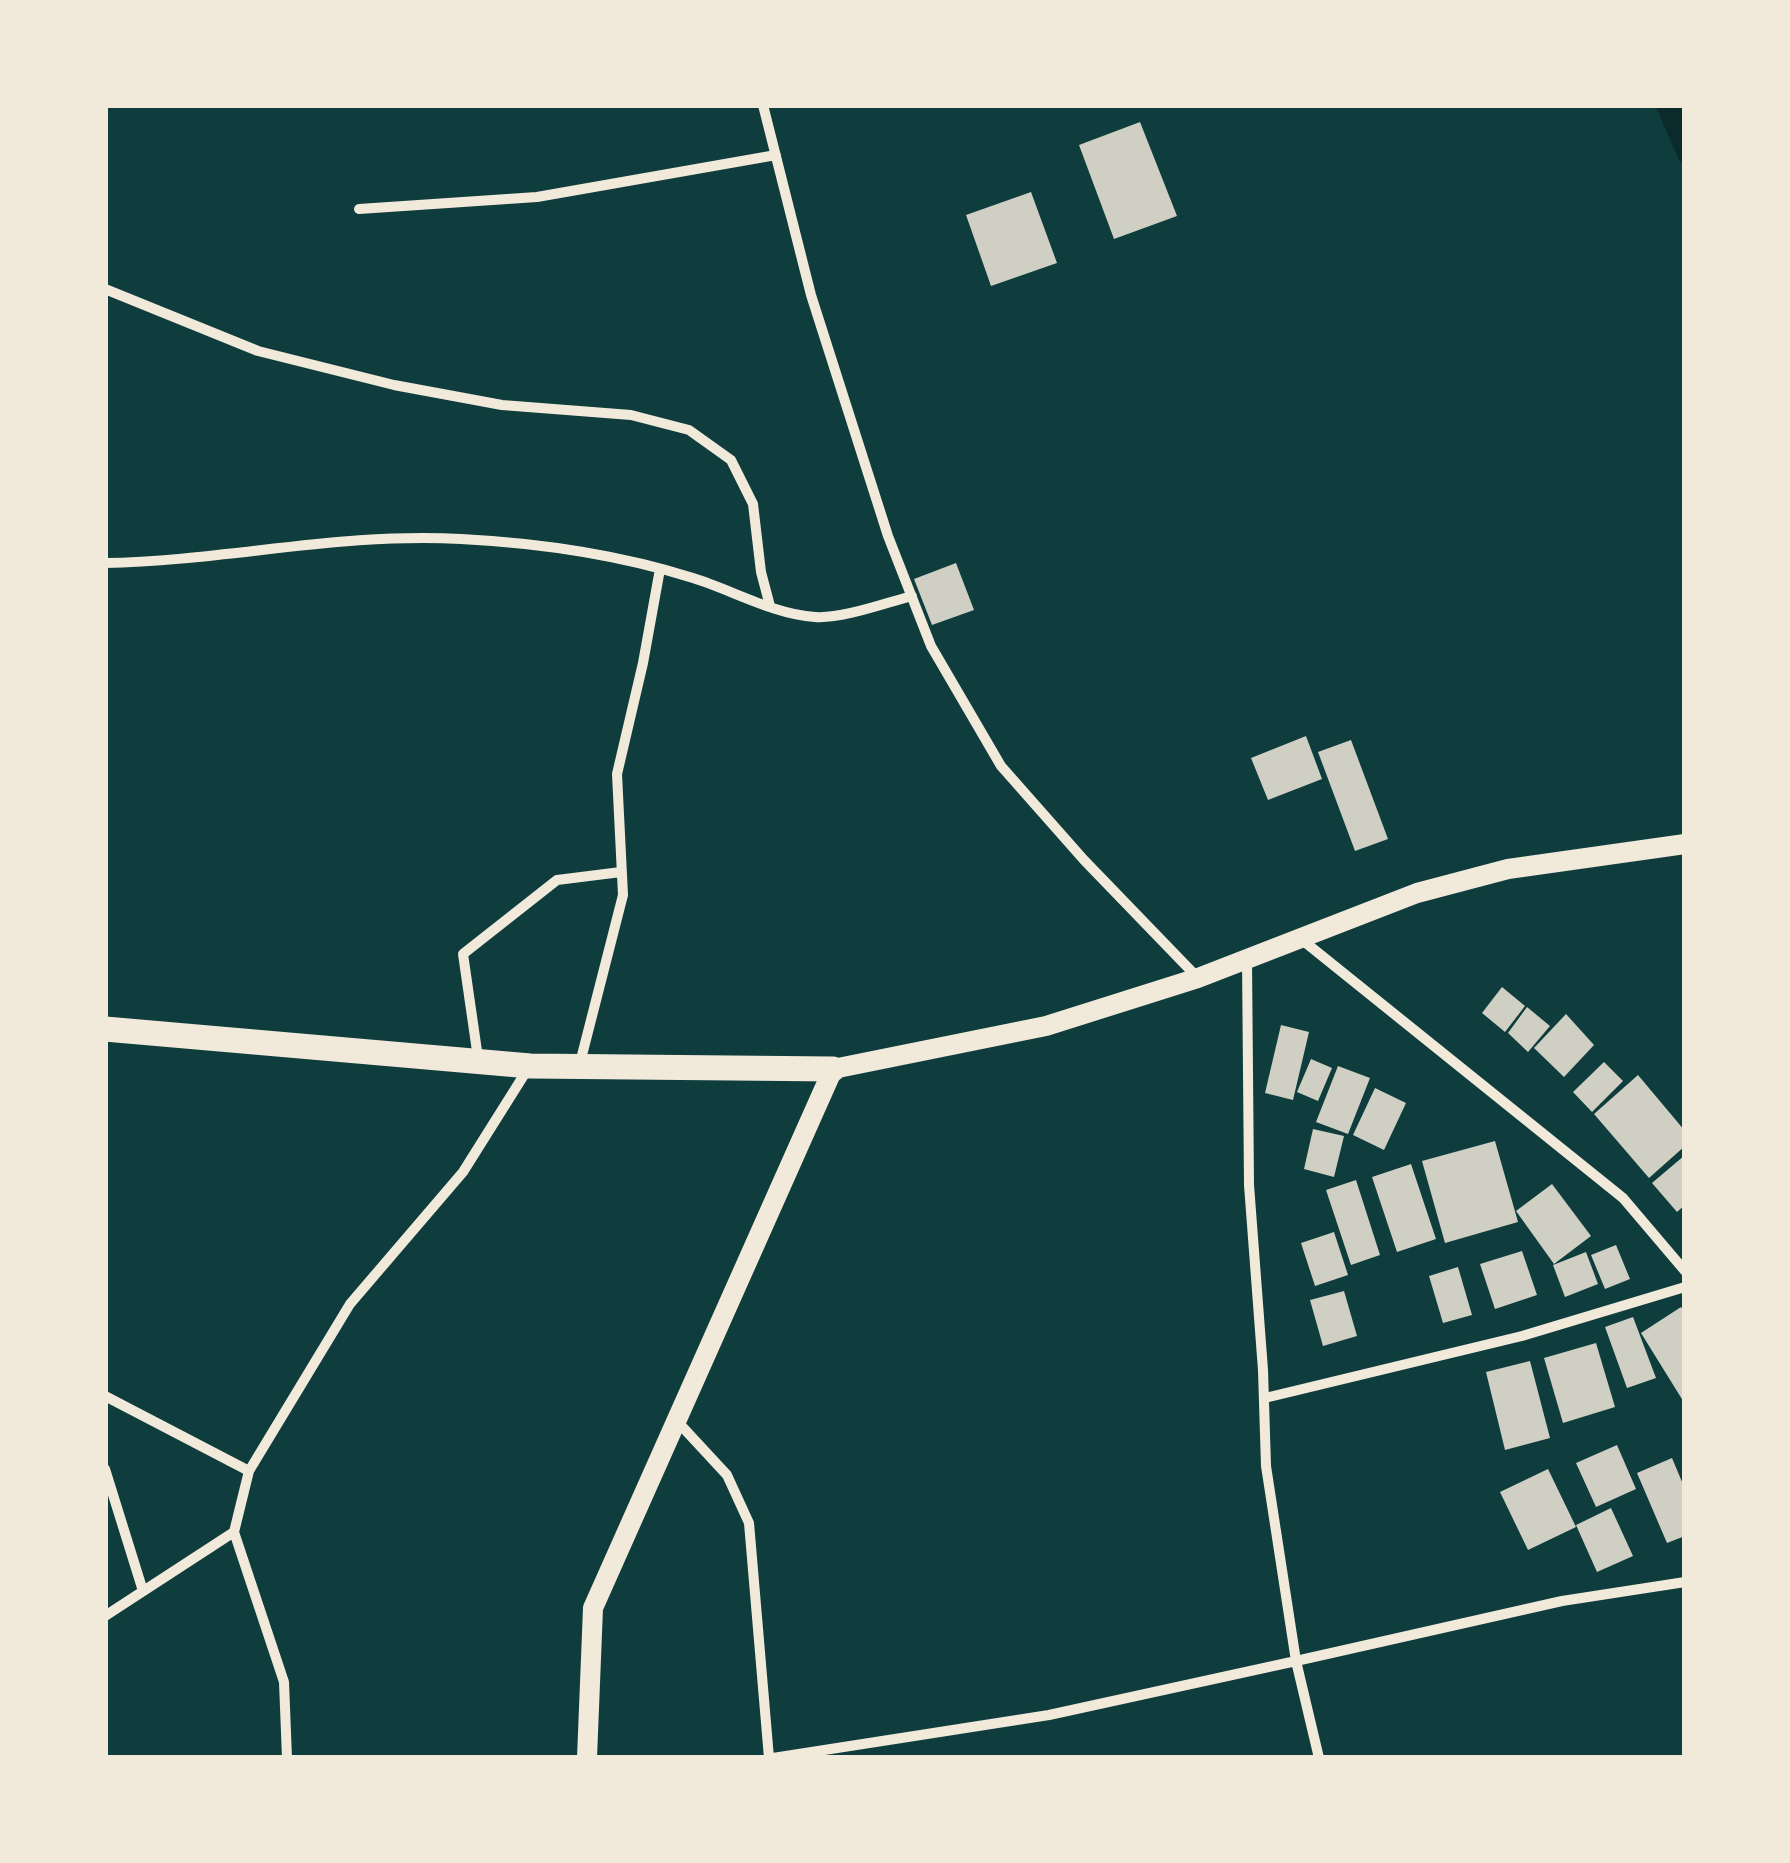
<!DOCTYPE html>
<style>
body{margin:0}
#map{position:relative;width:1790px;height:1863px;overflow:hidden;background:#0f3d3e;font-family:Arial,sans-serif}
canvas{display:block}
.frame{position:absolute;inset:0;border:108px solid #f1e9da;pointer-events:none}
</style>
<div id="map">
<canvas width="1790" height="1863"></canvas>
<div class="frame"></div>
</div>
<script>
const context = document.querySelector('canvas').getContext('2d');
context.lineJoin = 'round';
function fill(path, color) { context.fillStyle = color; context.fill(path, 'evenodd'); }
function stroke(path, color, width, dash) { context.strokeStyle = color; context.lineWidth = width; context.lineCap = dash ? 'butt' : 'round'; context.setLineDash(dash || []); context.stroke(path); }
const water = new Path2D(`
 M1655,105H1685V166L1679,160Z`);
const building = new Path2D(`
 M1140,122L1177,216L1114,239L1079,145Z
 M1031,192L1057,263L991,286L966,215Z
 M956,563L974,610L932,625L914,579Z
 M1306,736L1322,779L1268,800L1251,758Z
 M1351,740L1388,839L1355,851L1318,752Z
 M1502,987L1525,1006L1505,1032L1482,1013Z
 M1527,1007L1550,1026L1528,1052L1508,1033Z
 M1566,1014L1594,1045L1564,1077L1534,1048Z
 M1281,1025L1309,1032L1293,1100L1265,1093Z
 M1311,1059L1332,1068L1318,1101L1297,1092Z
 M1604,1062L1623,1081L1592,1112L1573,1092Z
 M1338,1066L1370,1078L1348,1134L1316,1122Z
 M1638,1075L1685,1131V1146L1649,1178L1594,1114Z
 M1375,1088L1406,1103L1384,1150L1353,1135Z
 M1313,1129L1344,1136L1334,1177L1304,1169Z
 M1495,1141L1518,1222L1445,1243L1422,1161Z
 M1685,1155V1205L1677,1212L1652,1183Z
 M1411,1164L1436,1239L1397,1252L1372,1177Z
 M1356,1180L1380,1255L1351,1265L1326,1190Z
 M1552,1184L1591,1236L1554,1264L1516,1211Z
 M1334,1232L1348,1275L1315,1286L1301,1243Z
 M1616,1245L1630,1279L1605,1289L1591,1255Z
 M1522,1251L1537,1295L1495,1309L1480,1264Z
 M1586,1252L1598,1284L1565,1297L1553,1265Z
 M1458,1267L1472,1315L1443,1323L1429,1276Z
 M1344,1291L1357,1336L1323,1346L1310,1300Z
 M1681,1307L1685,1313V1404L1641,1333Z
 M1633,1317L1656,1378L1627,1388L1605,1327Z
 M1596,1343L1615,1407L1563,1423L1544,1358Z
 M1530,1361L1550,1438L1505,1450L1486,1372Z
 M1617,1445L1636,1489L1596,1507L1576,1463Z
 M1672,1458L1685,1489V1536L1667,1543L1637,1473Z
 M1548,1469L1576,1527L1528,1550L1500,1492Z
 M1611,1508L1633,1556L1597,1572L1576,1525Z`);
const minor = new Path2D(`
 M763,105L811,295L888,536L931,646L1001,766L1084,860L1197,977
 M359,209L537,197L776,155
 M105,289L258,351L394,385L502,405L631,415L689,430L731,460L753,504L761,572L770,606
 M105,563C224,561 342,532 461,539C539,543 617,554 693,578C732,590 773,614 815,617C842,619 885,603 912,596
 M1301,939L1623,1198L1685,1271
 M1247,960L1249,1185L1263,1370L1266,1466L1296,1661L1562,1601L1685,1582
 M478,1058L463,954L557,880L621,872
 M580,1063L623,895L617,774L643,663L660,569
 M105,1396L249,1471
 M1265,1398L1522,1336L1685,1287
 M676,1420L727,1475L749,1523L769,1758
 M105,1469L143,1591
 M234,1532L249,1471L350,1304L463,1172L529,1067
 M105,1616L234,1532L284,1682L287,1758
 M773,1758L1049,1715L1296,1661L1319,1758`);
const secondary = new Path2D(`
 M587,1758L593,1608L833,1069L1046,1026L1198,978L1417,893L1508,869L1685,844`);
const primary = new Path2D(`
 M105,1029L530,1066L833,1069`);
fill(water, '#0a2a2b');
fill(building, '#cfcfc3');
stroke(minor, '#f1e9da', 10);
stroke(secondary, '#f1e9da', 20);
stroke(primary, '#f1e9da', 25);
</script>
